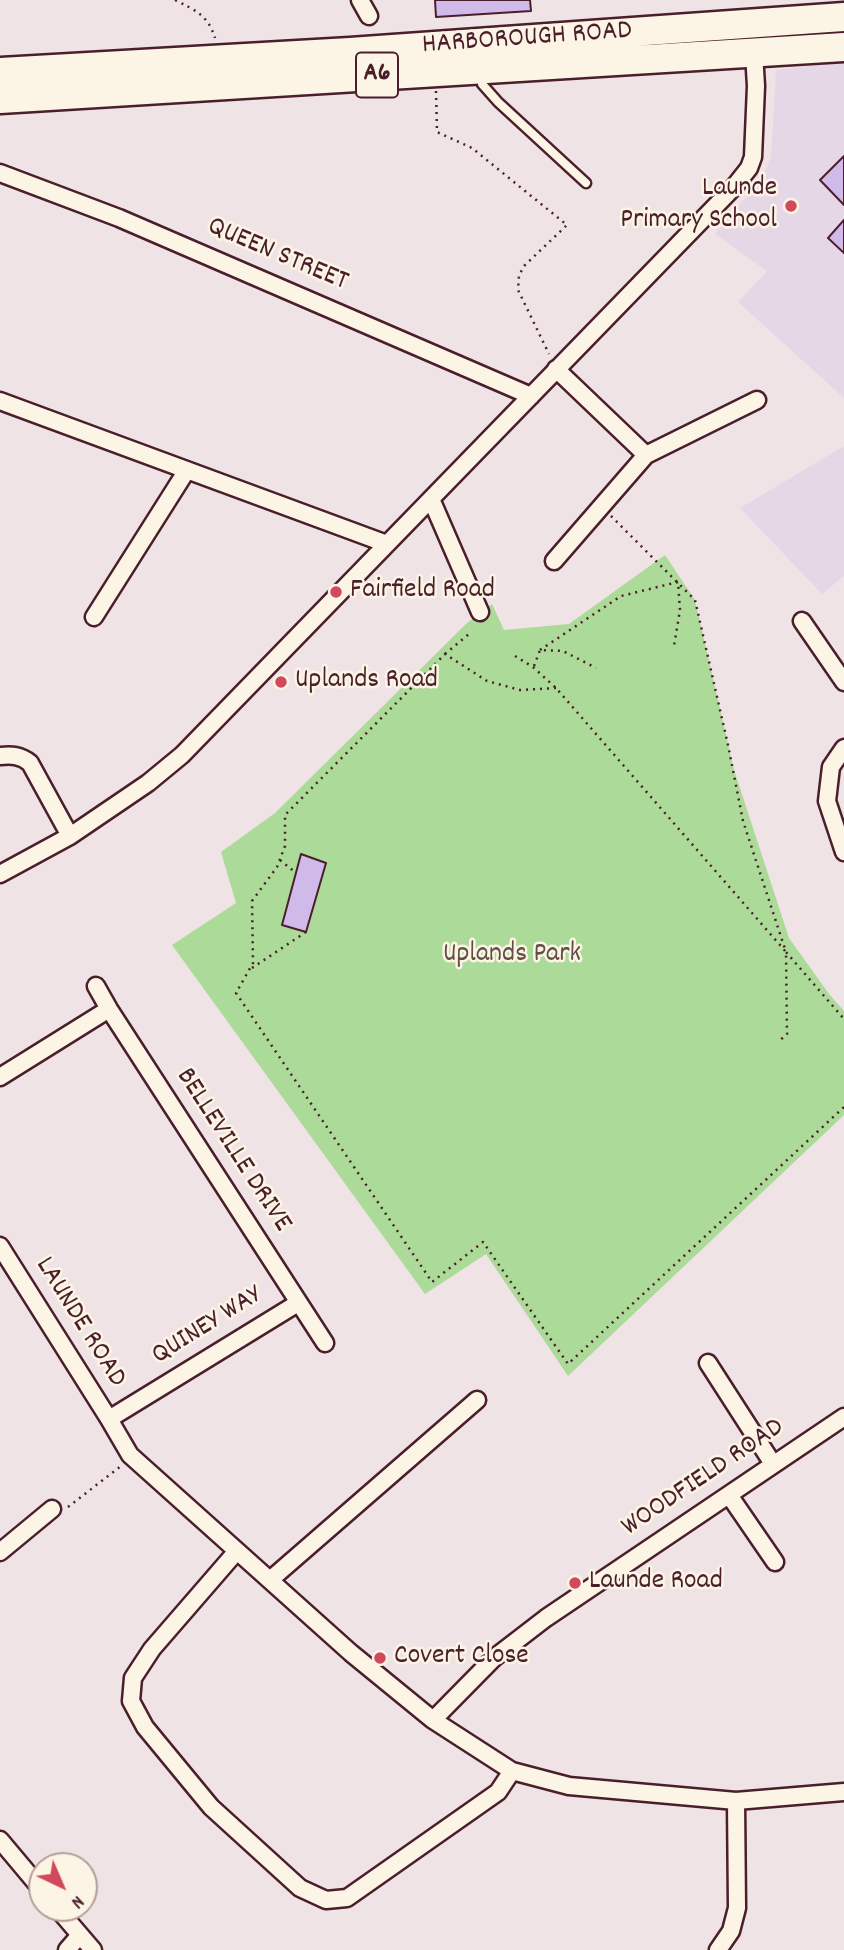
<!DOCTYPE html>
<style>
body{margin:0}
#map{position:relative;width:844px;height:1950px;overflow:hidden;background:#efe3e6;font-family:Dekko,sans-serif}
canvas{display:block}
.north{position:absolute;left:28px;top:1852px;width:70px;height:70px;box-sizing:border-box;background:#fcf5e5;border:2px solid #b59f9b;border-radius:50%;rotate:136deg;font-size:19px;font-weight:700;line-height:28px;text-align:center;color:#4a1f2b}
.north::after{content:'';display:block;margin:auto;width:24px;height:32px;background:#d1495b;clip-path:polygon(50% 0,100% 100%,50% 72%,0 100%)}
</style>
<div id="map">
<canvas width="844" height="1950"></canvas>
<div class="north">N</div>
</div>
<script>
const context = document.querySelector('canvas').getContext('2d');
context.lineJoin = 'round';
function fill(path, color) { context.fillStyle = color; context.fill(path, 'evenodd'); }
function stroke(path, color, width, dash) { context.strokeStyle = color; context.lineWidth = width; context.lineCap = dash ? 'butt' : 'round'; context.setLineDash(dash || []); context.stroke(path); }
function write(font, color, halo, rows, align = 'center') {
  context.font = font + ' Dekko,sans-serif'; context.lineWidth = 5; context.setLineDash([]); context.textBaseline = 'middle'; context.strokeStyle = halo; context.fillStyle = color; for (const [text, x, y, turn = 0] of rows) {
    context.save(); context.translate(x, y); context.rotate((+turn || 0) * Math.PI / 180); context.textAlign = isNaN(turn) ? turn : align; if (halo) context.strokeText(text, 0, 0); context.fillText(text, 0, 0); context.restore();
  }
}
const built = new Path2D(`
 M844,62V398L738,302L767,271L715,234L761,179L771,157L776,70Z
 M844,446V576L822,594L740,508Z`);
const green = new Path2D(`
 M665,555L695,600L734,770L789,938L829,994L844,1011V1115L568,1376L486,1254L425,1294L172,945L236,903L221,852L275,813L466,624L492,604L504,630L569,624Z`);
const building = new Path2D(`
 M435,0H530L531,11L436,17Z
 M844,156V205L820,180Z
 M844,220V253L828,238Z
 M301,854L326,863L306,932L282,925Z`);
const path = new Path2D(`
 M175,0C195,10 208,15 215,38
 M436,91L437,132L472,148L567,225L525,265L519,275L518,290L549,354
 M611,516L695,600L728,745L743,821L786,952L844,1019
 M540,650L621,596L678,582L680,610L674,646
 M445,654L469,634
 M515,656L533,667L556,688L786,952L787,1034L778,1042
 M534,666L540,650L563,651L596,668
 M556,688L520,690L487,681L445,654L285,815V846L277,867L252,901L253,963L236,993L432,1282L483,1242L568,1364L844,1107
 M280,860L296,873
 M252,968L306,932
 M68,1507L121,1466`);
const lane = new Path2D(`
 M481,73L482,84L498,102L586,183`);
const street = new Path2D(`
 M360,0L369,16
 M0,173L119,218L531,396
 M556,369L646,455
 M0,401L387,544
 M431,499L480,612
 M554,561L646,455L757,400
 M94,617L187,470
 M802,621L844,682
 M844,748L831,767L827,801L844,852
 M0,756C12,755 20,755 30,763L70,836
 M0,874L70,836L148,783L182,755L734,187L749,168L753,157L756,86L754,53
 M96,986L109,1009L325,1343
 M0,1077L109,1009
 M0,1246L109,1419L130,1455L351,1653L433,1720L512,1771L569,1786L736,1801L844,1792
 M708,1363L773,1464
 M109,1419L298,1303
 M729,1495L775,1562
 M0,1552L52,1509
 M236,1552L152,1649L133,1678L131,1701L145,1727L211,1807L300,1888L326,1900L347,1898L498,1792L512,1771
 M270,1580L477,1400
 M433,1720L494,1658L546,1618L844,1417
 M0,1840L42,1890
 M57,1908L93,1950
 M67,1950L80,1935
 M718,1950L731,1931L737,1908L736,1801`);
const highway = new Path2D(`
 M0,72L350,52L844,17
 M0,99L844,47`);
const markers = [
 [791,206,7,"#d1495b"],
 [336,592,7,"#d1495b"],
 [281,682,7,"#d1495b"],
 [575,1583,7,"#d1495b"],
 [380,1658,7,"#d1495b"]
];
const shields = [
 [377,75,42]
];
const shieldNames = [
 ["A6",377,75]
];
const streetNames = [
 ["HARBOROUGH ROAD",527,40,-4],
 ["QUEEN STREET",277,256,23],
 ["BELLEVILLE DRIVE",232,1151,57],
 ["LAUNDE ROAD",79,1323,58],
 ["QUINEY WAY",208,1327,-32],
 ["WOODFIELD ROAD",704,1479,-34]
];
const poiNames = [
 ["Launde",777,190,"right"],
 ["Primary School",777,222,"right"],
 ["Fairfield Road",350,592],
 ["Uplands Road",295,682],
 ["Launde Road",589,1583],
 ["Covert Close",394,1658]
];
const parkNames = [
 ["Uplands Park",512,956]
];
fill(built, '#e6d7e7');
fill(green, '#acda99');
fill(building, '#d0baea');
stroke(building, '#4a1f2b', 2);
stroke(lane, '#4a1f2b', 13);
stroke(street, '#4a1f2b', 21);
stroke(highway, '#4a1f2b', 33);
stroke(path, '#4a1f2b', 2.5, [2, 5]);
stroke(lane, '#fcf5e5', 8);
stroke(street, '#fcf5e5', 16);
stroke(highway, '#fcf5e5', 28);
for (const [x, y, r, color] of markers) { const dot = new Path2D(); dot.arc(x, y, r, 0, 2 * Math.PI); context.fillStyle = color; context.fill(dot); stroke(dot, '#fcf5e5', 2.5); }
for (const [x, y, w] of shields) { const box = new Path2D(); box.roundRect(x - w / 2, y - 22.5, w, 45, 5); context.fillStyle = '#fcf5e5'; context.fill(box); stroke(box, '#4a1f2b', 2); }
write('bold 26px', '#4a1f2b', null, shieldNames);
write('28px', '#4a1f2b', '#fcf5e5', streetNames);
write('28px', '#4a1f2b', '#fcf5e5', poiNames, 'left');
write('28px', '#624e46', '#fcf5e5', parkNames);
</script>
